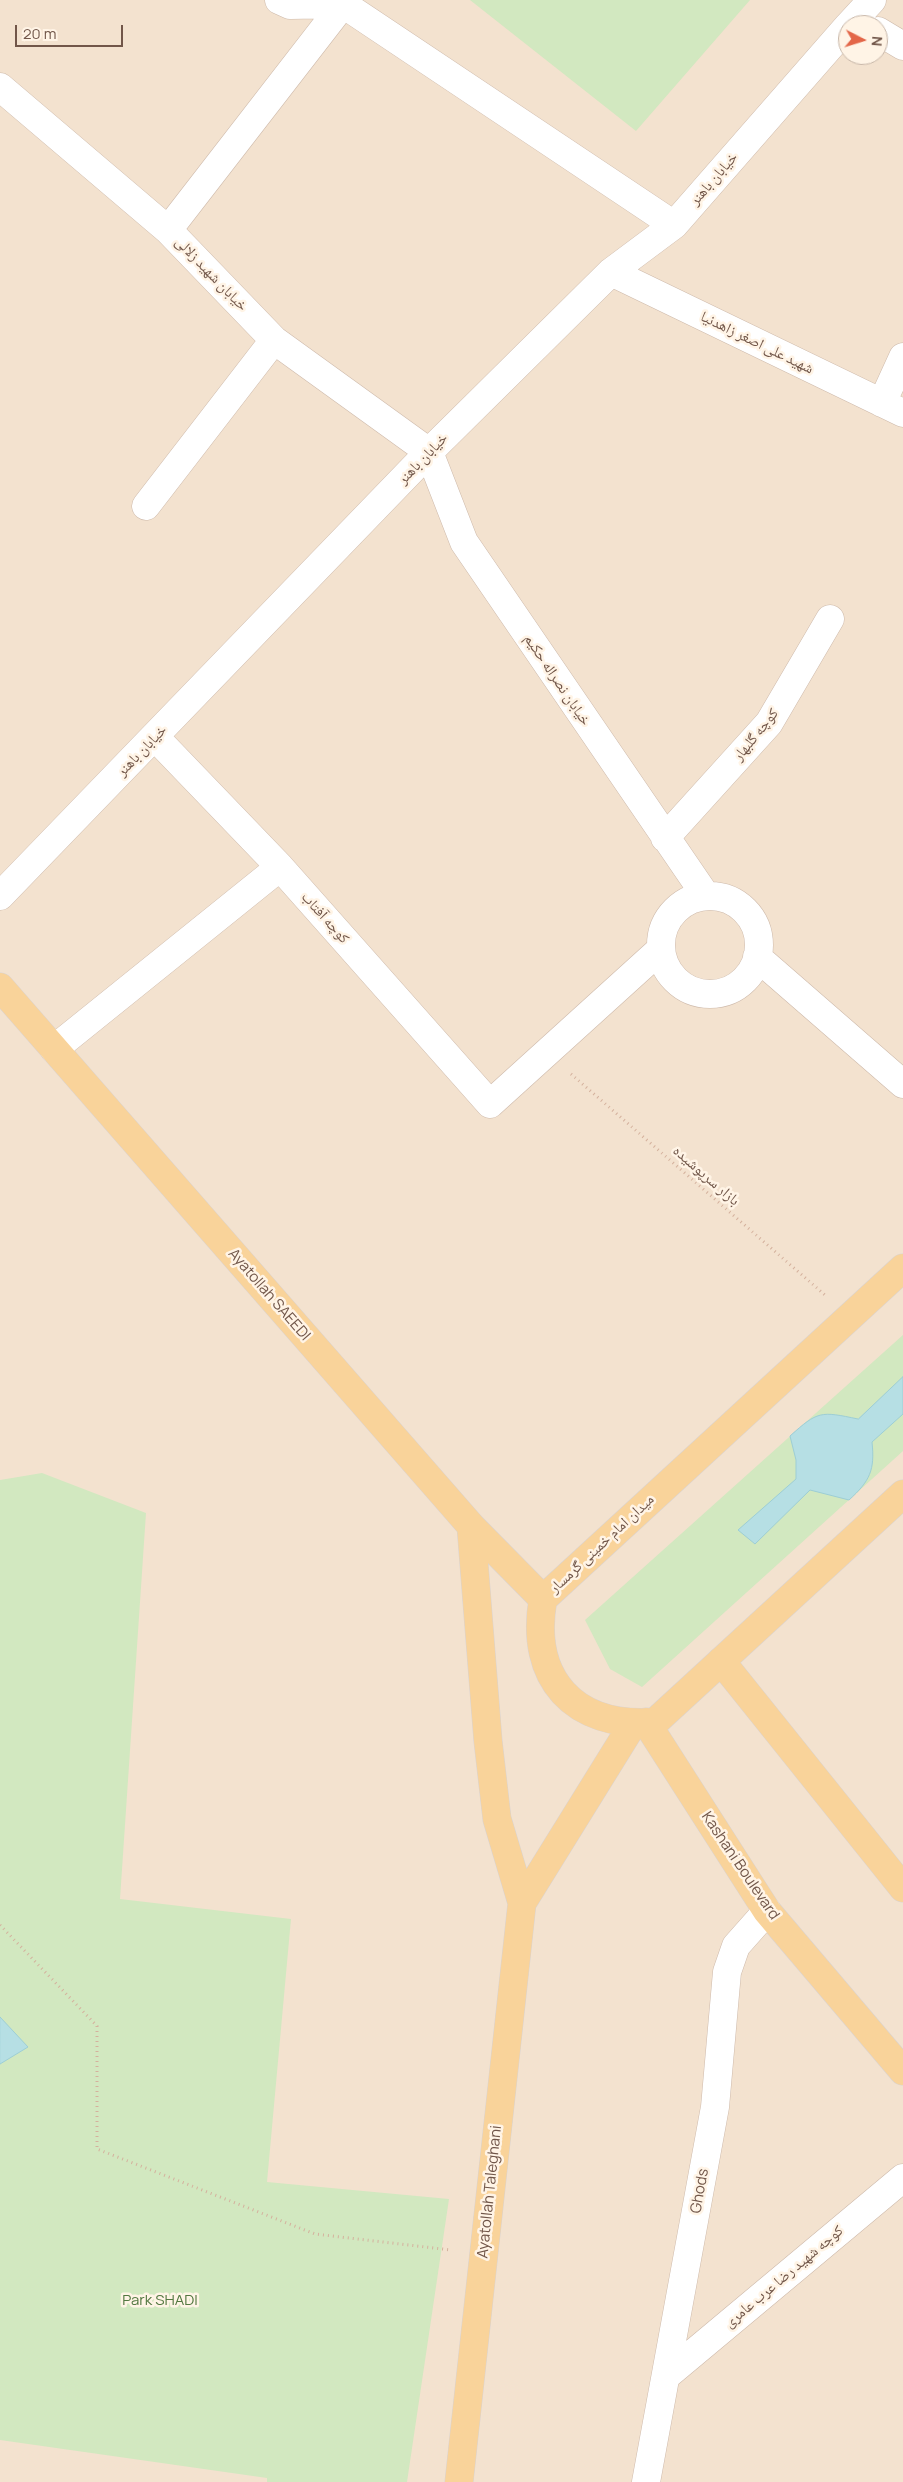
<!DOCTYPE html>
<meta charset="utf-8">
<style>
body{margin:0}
#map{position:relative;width:903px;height:2482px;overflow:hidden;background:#fbf0e1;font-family:Manrope,sans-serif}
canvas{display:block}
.north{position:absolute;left:838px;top:15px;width:50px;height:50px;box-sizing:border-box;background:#fff4e6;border:1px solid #c6b5a7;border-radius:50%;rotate:95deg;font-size:14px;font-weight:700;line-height:20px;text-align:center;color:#715649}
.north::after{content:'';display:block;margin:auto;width:18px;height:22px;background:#e36648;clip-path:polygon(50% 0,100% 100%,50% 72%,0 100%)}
.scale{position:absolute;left:15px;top:25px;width:108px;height:22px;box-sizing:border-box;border:2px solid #715649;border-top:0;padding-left:6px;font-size:15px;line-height:18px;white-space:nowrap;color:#715649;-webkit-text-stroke:4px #fff4e6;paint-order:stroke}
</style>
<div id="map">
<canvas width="903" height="2482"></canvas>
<div class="north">N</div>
<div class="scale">20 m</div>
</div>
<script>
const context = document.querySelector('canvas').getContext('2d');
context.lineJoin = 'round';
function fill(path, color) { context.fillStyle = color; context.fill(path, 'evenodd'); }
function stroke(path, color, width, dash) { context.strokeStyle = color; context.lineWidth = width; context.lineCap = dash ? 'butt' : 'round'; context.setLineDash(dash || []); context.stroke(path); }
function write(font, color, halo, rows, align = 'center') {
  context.font = font + ' Manrope,"Noto Naskh Arabic",sans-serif'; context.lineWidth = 5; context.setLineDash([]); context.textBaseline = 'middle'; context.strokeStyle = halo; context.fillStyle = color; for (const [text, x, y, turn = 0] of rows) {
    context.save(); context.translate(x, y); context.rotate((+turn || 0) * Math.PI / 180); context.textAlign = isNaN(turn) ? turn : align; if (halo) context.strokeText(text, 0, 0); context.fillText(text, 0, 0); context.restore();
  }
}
const residential = new Path2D(`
 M0,0H903V2482H0ZM848,25H878V55H848Z`);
const green = new Path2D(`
 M470,0H750L636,131Z
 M903,1335V1451L642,1687L610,1669L585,1620Z
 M42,1473L146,1513L120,1899L291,1919L267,2182L449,2199L407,2482H267V2478L0,2440V1480Z`);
const water = new Path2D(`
 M903,1377V1414L872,1442C875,1470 870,1481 849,1500L810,1490L755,1544L738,1530L796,1479V1460L790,1436C818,1411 820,1411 858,1419Z
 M0,2017L28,2047L0,2064Z`);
const path = new Path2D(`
 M571,1074L825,1295
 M0,1925L97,2026V2149L315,2234L451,2250`);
const minor = new Path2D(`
 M279,0L290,5L343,4L674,225
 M849,25L872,0
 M878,31L903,46
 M0,87L168,230L274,340L429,452L464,542L706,896
 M168,230L343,4
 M611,272L903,413
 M882,403L903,357
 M146,506L274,340
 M155,737L280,867L490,1104L661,949
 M665,838L769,723L830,619
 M0,896L429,452L611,272L674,225L848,26
 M661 945a49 49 0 1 1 98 0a49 49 0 1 1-98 0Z
 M757,957L903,1084
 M54,1049L280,867
 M666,2376L903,2178
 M646,2482L715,2107L727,1972L736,1946L767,1911`);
const major = new Path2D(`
 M0,987L471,1526L543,1599
 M903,1268L543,1599C529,1679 574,1728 655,1722L903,1494
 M721,1661L903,1888
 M646,1722L767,1911L903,2071
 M522,1903L633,1724
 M459,2482L522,1903L497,1819L488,1741L471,1526`);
const streetNames = [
 ["خیابان باهنر",714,179,-49],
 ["خیابان شهید زلالی",211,274,46],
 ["شهید علی اصغر زاهدنیا",757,343,26],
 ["خیابان باهنر",423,459,-46],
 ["خیابان نصراله حکیم",557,680,56],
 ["کوچه گلبهار",756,735,-51],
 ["خیابان باهنر",142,751,-46],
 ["کوچه آفتاب",325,918,48],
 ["بازار سرپوشیده",706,1176,41],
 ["Ayatollah SAEEDI",269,1295,49],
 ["میدان امام خمینی گرمسار",602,1544,-43],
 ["Kashani Boulevard",740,1866,56],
 ["Ghods",700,2191,-80],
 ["Ayatollah Taleghani",490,2192,-84],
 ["کوچه شهید رضا عرب عامری",784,2277,-40]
];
const parkNames = [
 ["Park SHADI",160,2301]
];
fill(residential, '#f3e2cf');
fill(green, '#d2e8c0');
fill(water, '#b6dfe4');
stroke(water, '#9dced5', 1);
stroke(minor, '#cebaab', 29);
stroke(major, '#dad3d0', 29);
stroke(path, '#d4b19d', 3, [1, 4]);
stroke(minor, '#fff', 28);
stroke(major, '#f9d39a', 28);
write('15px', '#715649', '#fff4e6', streetNames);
write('15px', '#537841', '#fff4e6', parkNames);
</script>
